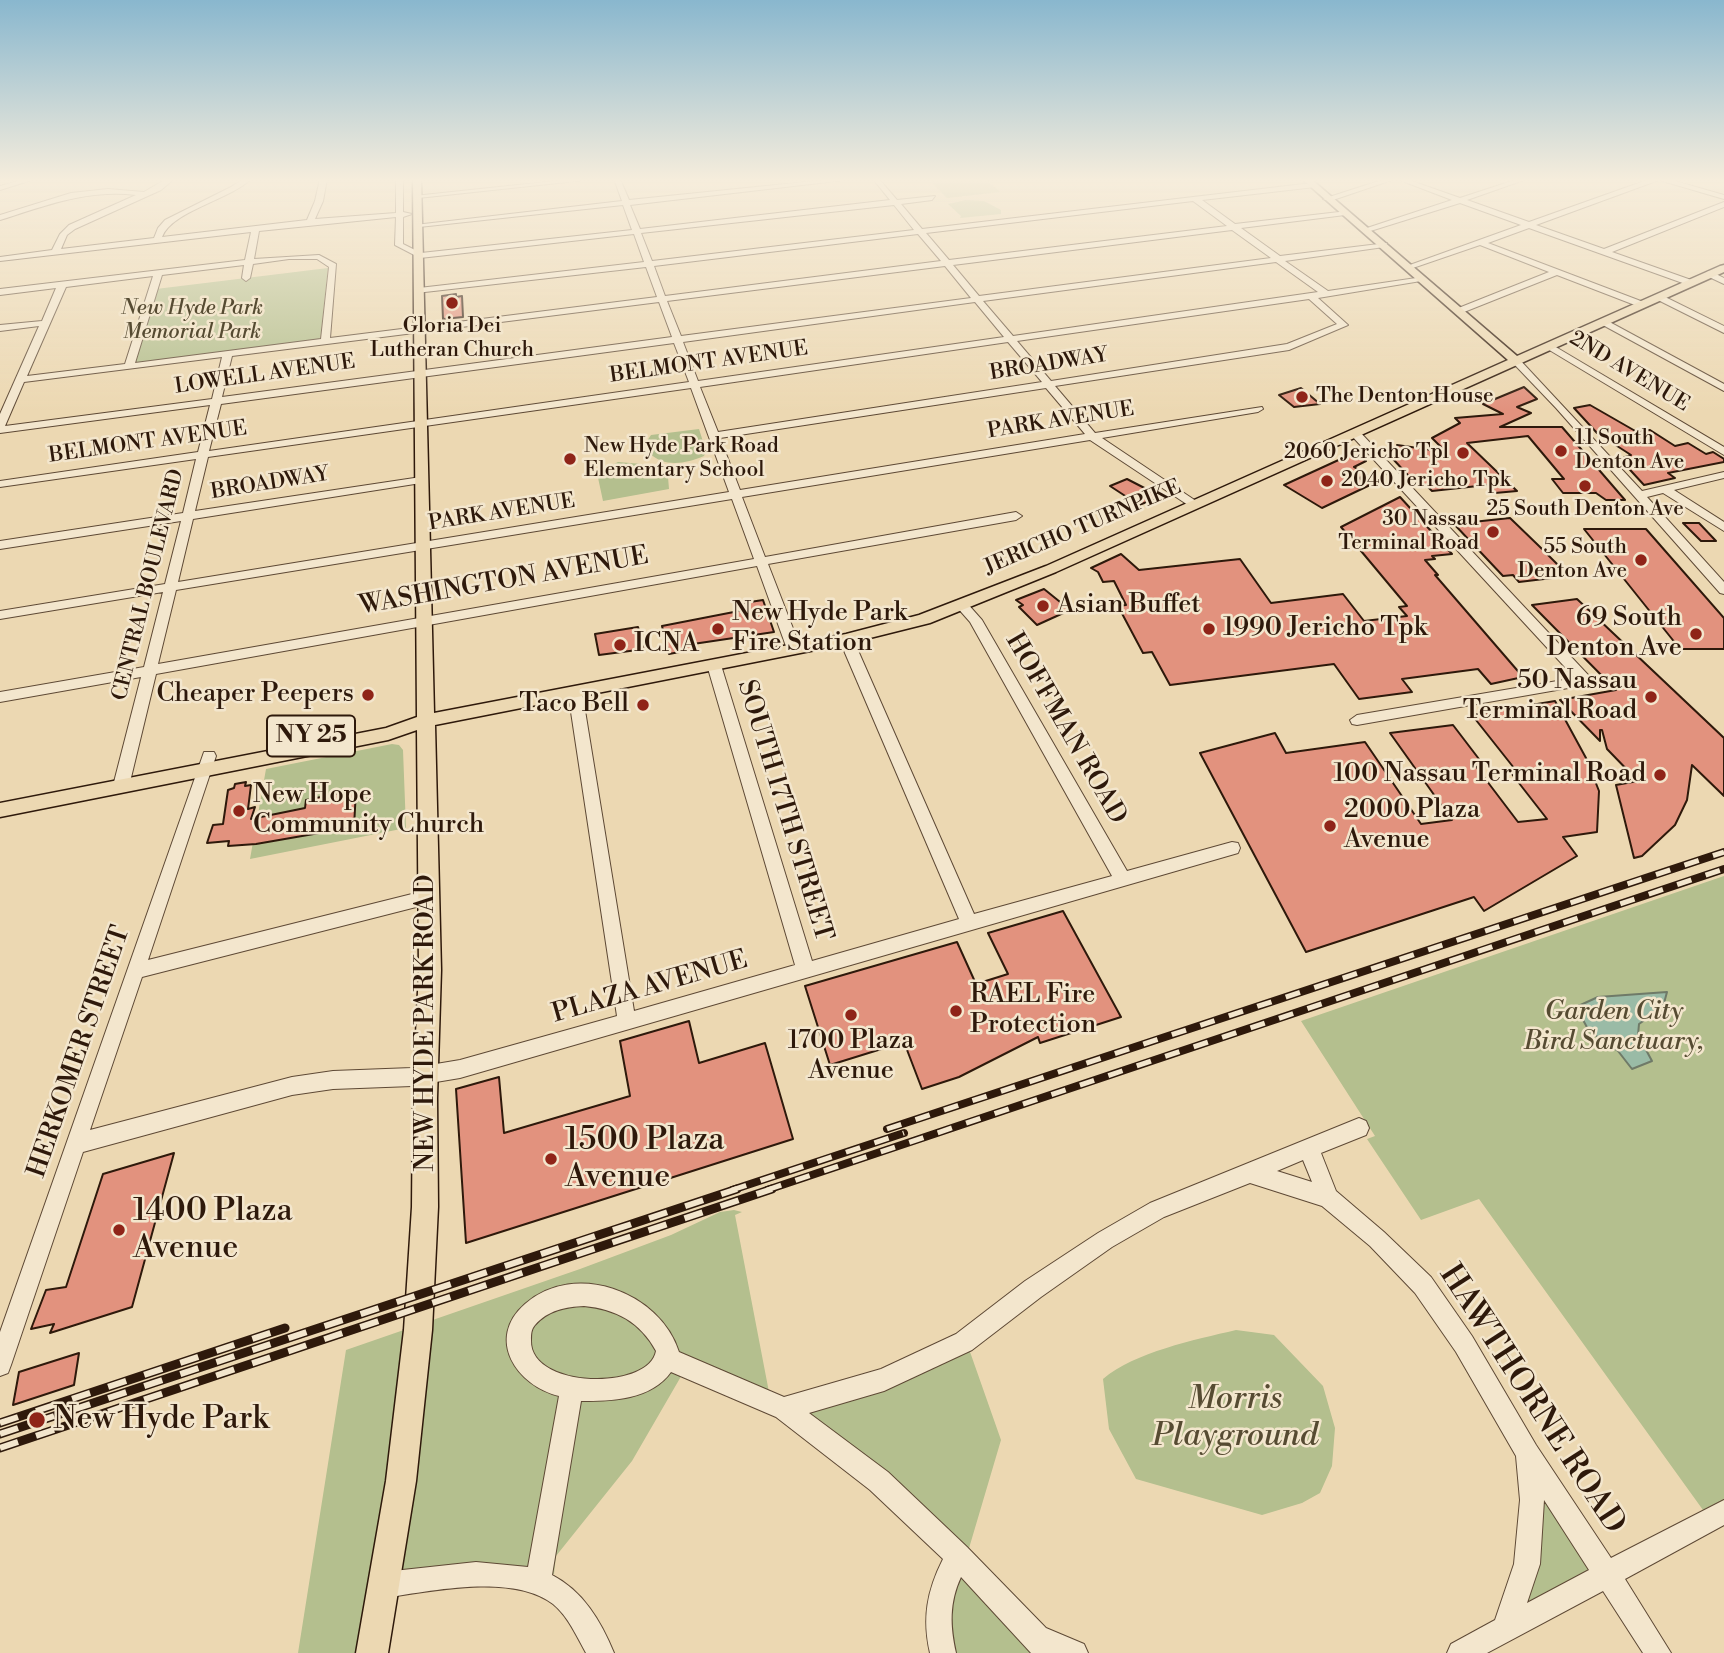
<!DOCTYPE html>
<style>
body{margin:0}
canvas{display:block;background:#ecd8b2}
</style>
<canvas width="1724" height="1653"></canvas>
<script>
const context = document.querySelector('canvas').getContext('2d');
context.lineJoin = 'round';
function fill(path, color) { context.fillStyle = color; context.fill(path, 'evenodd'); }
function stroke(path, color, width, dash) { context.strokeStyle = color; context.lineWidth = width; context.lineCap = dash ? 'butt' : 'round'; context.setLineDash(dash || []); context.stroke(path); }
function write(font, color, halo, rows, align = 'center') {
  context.font = font + ' "Libre Bodoni",serif'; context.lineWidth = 5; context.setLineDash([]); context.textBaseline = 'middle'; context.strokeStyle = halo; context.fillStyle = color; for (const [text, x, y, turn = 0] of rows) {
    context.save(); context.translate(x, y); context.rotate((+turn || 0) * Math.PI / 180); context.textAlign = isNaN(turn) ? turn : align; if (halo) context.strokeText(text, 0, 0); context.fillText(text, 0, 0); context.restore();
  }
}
const green = new Path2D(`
 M928,179H986L1000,192L947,198Z
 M966,200L984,201L1001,210V214L960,218L961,216L948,204Z
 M328,268L320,341L133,365L156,289Z
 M699,429L706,451L704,456C685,464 664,468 648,452L647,441L651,435Z
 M618,462L654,465L668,477L669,489L603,501L597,473Z
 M392,744L399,745L403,750L406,828L250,859L266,769Z
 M1724,876V1499L1703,1510L1479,1199L1421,1220L1367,1139L1375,1136L1301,1021Z
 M734,1210L742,1212L735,1215L773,1413L683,1373L632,1461L556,1556L554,1574L393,1591L380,1653H298L346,1350L580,1269L671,1235L720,1212Z
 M1236,1330L1274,1335L1323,1386L1335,1428L1332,1466L1320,1493L1302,1503L1262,1515L1136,1479L1109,1429L1103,1379C1135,1352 1194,1340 1236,1330Z
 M969,1349L1001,1440L967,1555L794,1409Z
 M1538,1480L1595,1567L1518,1615Z
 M960,1562L1043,1653H946V1590Z`);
const water = new Path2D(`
 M1667,992L1663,1007L1639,1024L1638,1035L1652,1061L1632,1069L1618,1051L1589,1031L1576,1007L1598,997Z`);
const building = new Path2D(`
 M456,294V297L462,296L463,317L443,319L442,296Z
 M1524,387L1537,399L1517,407L1531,413L1500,427H1562L1625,500H1606L1596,493H1563L1552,479H1564L1528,436L1467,443L1517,491L1495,493L1487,485L1432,491L1427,486H1418L1393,459L1392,450L1397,451V445L1446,452L1432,438L1460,423L1455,418L1503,414L1483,404Z
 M1301,388L1320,404L1294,407L1279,395Z
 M1590,405L1637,432L1650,430L1675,446L1688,443L1706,454L1713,452L1724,459V462L1668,473L1675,478L1644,485L1620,459L1631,455L1597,433L1574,408Z
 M1356,452L1366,461L1354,467L1367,475L1359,478L1370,485L1322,508L1284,485Z
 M1127,479L1158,495L1155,497L1157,498L1139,505L1110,486Z
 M1400,497L1452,554L1432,556L1435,559L1425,560L1438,575H1435L1523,677L1491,684L1478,669L1402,679L1412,692L1359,699L1334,664L1170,685L1152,652L1143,653L1118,606L1126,605L1114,581L1103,582L1098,572L1091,568L1121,554L1139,570L1240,559L1271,603L1343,594L1364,621L1407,616L1399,607L1407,606L1341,527Z
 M1510,518L1539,546L1569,576L1519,582L1513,575L1503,576L1454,524Z
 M1683,523H1699L1716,541H1701Z
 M1584,529H1646L1724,618V649H1680Z
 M1044,589L1070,610L1037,625L1019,607L1023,605L1016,600Z
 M1577,599L1724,738V796L1692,765L1687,800L1675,825L1642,856L1634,858L1616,785L1638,781L1607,749L1602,730H1600V741L1560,700L1616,690L1532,605Z
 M763,600L774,632L693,644L690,650L669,654L662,626L739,611L737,604Z
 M638,627L645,649L599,655L595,634Z
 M1555,701L1586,758L1599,791L1597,832L1563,837L1577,856L1484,911L1474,897L1306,952L1200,753L1275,733L1286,753L1365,742L1421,824L1452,820L1390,733L1453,725L1482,763L1474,764L1518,822L1547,819L1508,769L1514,768L1472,715Z
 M246,782L245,786L251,785L248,809L255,807L251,819L305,808L306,800L356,790L354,827L256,844L228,846L229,841L207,843L213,825L223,824L228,790L234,788L235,784Z
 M1063,911L1121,1017L1040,1043L1038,1037L959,1077L922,1089L904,1042L830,1065L805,986L957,942L976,984L1008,974L988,933Z
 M689,1021L699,1063L765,1043L793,1139L466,1243L456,1089L499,1077L504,1133L630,1096L620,1041Z
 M174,1153L132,1307L50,1333L54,1324L31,1329L46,1290L66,1287L103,1174Z
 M79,1353L74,1385L13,1405L19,1372Z`);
const minor = new Path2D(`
 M25,179H35L0,190V186Z
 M166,179H174L161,190L75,229L67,235L61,249L154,238L158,228L165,220L231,187L243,179H251C229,200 172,211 162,237L307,220L315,201L320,179H327L323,201L315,219L396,213V179H403V212L412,214L403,217V244L421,253L632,230L623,205L419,227L415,225L622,201L614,179H620L629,200L834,179H854L630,205L640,229L890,200L873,179H879L897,200L935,196L932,200L901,204L922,229L1312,183L1315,187L1202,200L1235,224L1348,211L1345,215L1241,228L1280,256L1387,243L1384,247L1285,261L1328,291L1423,277L1427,280L1318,298L1348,325L1289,350L1055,386L1095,433L1262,407L1263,409L1258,412L1102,438L1199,503V507H1191L1090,440L742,497L765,557L1016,512L1022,516L1016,520L768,564L801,649L794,654L787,649L757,566L156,674L129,786L121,792L113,786L141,677L0,702V692L144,667L163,592L0,619V611L165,584L181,521L0,549V541L183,513L196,459L0,487V481L198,452L210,405L0,433V414L39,326L0,331V325L42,321L56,288L0,295V289L245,260L251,232L0,261V257L52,250L60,234L69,225L136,195C87,189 45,206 0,220V215L71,193L108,189L144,192ZM1193,201L1227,226L949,260L926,233ZM894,205L914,230L652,261L641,233ZM396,217L395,245L420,258L634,234L644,262L419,288L416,289V293L646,267L657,297L330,338L336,264L319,255L254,259L259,231ZM1232,230L1271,258L979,296L953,265ZM918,234L941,261L665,296L654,266ZM289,259H317L329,267L321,339L135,363L162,275L244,265L242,278L246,281L250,278L253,264ZM1276,262L1318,292L1013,336L983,301ZM945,266L971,298L681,336L667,301ZM153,276L125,364L27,376L66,287ZM1309,299L1337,324L1287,344L1051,381L1017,341ZM659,302L672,337L222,397L232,356ZM975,302L1004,337L698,381L683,342ZM1008,342L1042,382L718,432L700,387ZM674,343L689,382L209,451L221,404ZM222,357L212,399L5,426L24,382ZM691,388L729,492L178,582L193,519L421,483L427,480L421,477L195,511L208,457ZM1046,388L1085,434L740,490L720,438ZM732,499L754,559L158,664L176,590Z
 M574,179H595L418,198L414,196Z
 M1385,179H1395L1330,201L1323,199Z
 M1397,179H1406L1460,198L1518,179H1527L1467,200L1529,222L1650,179H1668L1724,195V199L1659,180L1536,225L1604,249L1724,202V207L1612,252L1694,281L1695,283L1691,286L1529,228L1488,243L1646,303V307H1640L1557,275L1459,314L1456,313V309L1549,272L1480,245L1407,270V266L1521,225L1460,203L1364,233V229L1452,200Z
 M1710,271L1724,278V284L1707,276V272Z
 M1659,294L1724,326V333L1656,299L1655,297Z
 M1604,319L1724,384V391L1601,324L1599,322Z
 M1549,343L1724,447V455L1546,348V344Z
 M1513,359H1519L1642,491L1724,472V478L1674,490L1724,522V531L1663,493L1647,497L1724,582V594L1720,593L1556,408L1513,363Z
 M1355,430L1359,431L1591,678L1593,681L1591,684L1357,725L1352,724L1350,720L1357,715L1575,678L1351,435V431Z
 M961,601L966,602L982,620L1127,871L1232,842L1238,843L1240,848L1238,853L460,1078L412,1086L333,1089L292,1095L83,1152L11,1365L8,1373L0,1376V1332L204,752H214L216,756L148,960L428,890L434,892L436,897L434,902L428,904L142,977L90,1130L292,1077L333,1071L412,1068L460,1060L617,1016L568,692L575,687L582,692L634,1011L795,965L707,665L709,662L714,660L721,665L812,961L959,919L839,639L841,636L846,635L853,639L974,914L1112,876L970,622L955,605Z
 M1359,1118L1366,1121L1369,1128L1366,1135L1321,1153L1336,1191L1384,1232L1431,1277L1472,1336L1536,1445L1611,1558L1724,1500V1525L1625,1579L1671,1653H1643L1603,1591L1487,1653H1447L1451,1644L1495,1620L1514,1564L1520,1500L1516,1456L1456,1352L1415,1293L1370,1246L1322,1206L1250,1183L1164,1217L1112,1247L1041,1297L972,1350L884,1391L809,1413L888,1472L967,1547L1046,1628L1084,1644L1088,1653H1031L961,1577C949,1603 950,1626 956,1653H930C922,1618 927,1591 943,1559L870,1490L776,1417L671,1372C651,1400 612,1401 581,1401L552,1575C583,1591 601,1621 614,1653H586C577,1637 568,1616 553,1604C513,1573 430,1591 384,1598L375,1594L371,1585L375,1576L384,1572L476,1562L528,1567L559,1396C517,1386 485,1339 525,1304C575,1260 660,1292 679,1352L784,1397L881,1369L956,1334L1025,1281L1098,1233L1150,1203ZM1303,1160L1312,1182L1277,1171ZM584,1306C616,1309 640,1322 656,1351C649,1391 529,1389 531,1340C531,1334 531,1330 535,1325C548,1310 566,1307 584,1306ZM1544,1500L1589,1570L1527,1603L1540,1564Z`);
const major = new Path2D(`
 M413,179H421L434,713L846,634L919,615L1046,566L1508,360L1302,179H1311L1517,356L1720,266L1724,265V272L1056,572L930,623L846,644L435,725L441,970L437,1098L438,1207L432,1330L416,1481L388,1653H356L386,1481L404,1330L412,1207L413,1098L419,970L417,730L388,740L0,817V803L386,728L417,717Z`);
const railFar1 = new Path2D(`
 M887,1129L1724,852
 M732,1190L904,1133
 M767,1190L1724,869`);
const rail = new Path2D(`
 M0,1423L285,1328
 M0,1434L737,1189
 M0,1448L772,1189`);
const markers = [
 [452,303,7,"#8f2418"],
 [1302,397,7,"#8f2418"],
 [1561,451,7,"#8f2418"],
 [1463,453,7,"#8f2418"],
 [570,459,7,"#8f2418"],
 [1327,481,7,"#8f2418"],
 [1585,486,7,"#8f2418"],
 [1493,532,7,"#8f2418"],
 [1641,560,7,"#8f2418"],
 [1043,606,7,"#8f2418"],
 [718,629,7,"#8f2418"],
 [1209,629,7,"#8f2418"],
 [1696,634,7,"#8f2418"],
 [620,645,7,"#8f2418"],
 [368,695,7,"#8f2418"],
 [1651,697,7,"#8f2418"],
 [643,705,7,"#8f2418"],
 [1660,775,7,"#8f2418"],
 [239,811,7,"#8f2418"],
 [1330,826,7,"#8f2418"],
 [956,1011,7,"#8f2418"],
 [851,1015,7,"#8f2418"],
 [551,1159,7,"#8f2418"],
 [119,1230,7,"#8f2418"],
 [37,1420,9,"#8f2418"]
];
const farParknames = [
 ["New Hyde Park",192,309],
 ["Memorial Park",192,333]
];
const farPoinames = [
 ["Gloria Dei",452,327,"center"],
 ["Lutheran Church",452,351,"center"],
 ["The Denton House",1316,397],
 ["11 South",1575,439],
 ["Denton Ave",1575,463],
 ["New Hyde Park Road",584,447],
 ["Elementary School",584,471],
 ["2060 Jericho Tpl",1449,453,"right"],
 ["2040 Jericho Tpk",1341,481],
 ["25 South Denton Ave",1585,510,"center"],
 ["30 Nassau",1479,520,"right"],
 ["Terminal Road",1479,544,"right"],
 ["55 South",1627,548,"right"],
 ["Denton Ave",1627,572,"right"]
];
const farStreetnames = [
 ["BELMONT AVENUE",709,363,-8],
 ["BROADWAY",1049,365,-9],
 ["2ND AVENUE",1629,372,31],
 ["LOWELL AVENUE",265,375,-8],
 ["PARK AVENUE",1061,421,-9],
 ["BELMONT AVENUE",148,443,-8],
 ["BROADWAY",270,484,-9],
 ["PARK AVENUE",502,513,-9],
 ["JERICHO TURNPIKE",1083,528,-23],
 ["CENTRAL BOULEVARD",149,585,-76]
];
const shields = [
 [311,736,88]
];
const shieldNames = [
 ["NY 25",311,736]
];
const streetNames = [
 ["WASHINGTON AVENUE",504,582,-10],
 ["HOFFMAN ROAD",1065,729,60],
 ["SOUTH 17TH STREET",784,811,73],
 ["PLAZA AVENUE",650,988,-16],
 ["NEW HYDE PARK ROAD",427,1023,-90],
 ["HERKOMER STREET",80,1052,-71]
];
const poiNames = [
 ["Asian Buffet",1057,606],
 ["New Hyde Park",732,614],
 ["Fire Station",732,644],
 ["69 South",1682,619,"right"],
 ["Denton Ave",1682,649,"right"],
 ["1990 Jericho Tpk",1223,629],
 ["ICNA",634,645],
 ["50 Nassau",1637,682,"right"],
 ["Terminal Road",1637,712,"right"],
 ["Cheaper Peepers",354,695,"right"],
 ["Taco Bell",629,705,"right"],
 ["100 Nassau Terminal Road",1646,775,"right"],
 ["New Hope",253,796],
 ["Community Church",253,826],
 ["2000 Plaza",1344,811],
 ["Avenue",1344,841],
 ["RAEL Fire",970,996],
 ["Protection",970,1026],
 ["1700 Plaza",851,1042,"center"],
 ["Avenue",851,1072,"center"]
];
const parkNames = [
 ["Garden City",1614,1013],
 ["Bird Sanctuary,",1614,1043]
];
const nearPoinames = [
 ["1500 Plaza",565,1141],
 ["Avenue",565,1178],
 ["1400 Plaza",133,1212],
 ["Avenue",133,1249],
 ["New Hyde Park",53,1420]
];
const nearParknames = [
 ["Morris",1235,1400],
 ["Playground",1235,1437]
];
const nearStreetnames = [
 ["HAWTHORNE ROAD",1531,1400,57]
];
fill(green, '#b4bf8e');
fill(water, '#9abba6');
stroke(water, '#6f7a68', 2);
fill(building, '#e2927e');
stroke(building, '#2e190b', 2);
stroke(minor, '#5e4935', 2);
stroke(major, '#2e190b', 3);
fill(minor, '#f3e6cd');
fill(major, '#ecd8b2');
stroke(railFar1, '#2e190b', 8);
stroke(rail, '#2e190b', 9);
stroke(railFar1, '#f3e6cd', 5, [15]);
stroke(rail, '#f3e6cd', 6, [19]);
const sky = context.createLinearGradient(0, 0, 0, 410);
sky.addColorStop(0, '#89b7ce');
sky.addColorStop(0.44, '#f6eddc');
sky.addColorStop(1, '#f6eddc00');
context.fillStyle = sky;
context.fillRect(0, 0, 1724, 410);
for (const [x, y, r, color] of markers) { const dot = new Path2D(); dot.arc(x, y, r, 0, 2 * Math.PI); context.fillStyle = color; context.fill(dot); stroke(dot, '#f3e6cd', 2.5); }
write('italic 21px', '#564b32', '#f3e6cd', farParknames);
write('21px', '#2e190b', '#f3e6cd', farPoinames, 'left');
write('21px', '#2e190b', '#f3e6cd', farStreetnames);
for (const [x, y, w] of shields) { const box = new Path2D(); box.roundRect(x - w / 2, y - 20.5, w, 41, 5); context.fillStyle = '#f3e6cd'; context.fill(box); stroke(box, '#2e190b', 2); }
write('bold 24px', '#2e190b', null, shieldNames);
write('26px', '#2e190b', '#f3e6cd', streetNames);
write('26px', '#2e190b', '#f3e6cd', poiNames, 'left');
write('italic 26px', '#564b32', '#f3e6cd', parkNames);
write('32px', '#2e190b', '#f3e6cd', nearPoinames, 'left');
write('italic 32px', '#564b32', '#f3e6cd', nearParknames);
write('32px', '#2e190b', '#f3e6cd', nearStreetnames);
</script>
